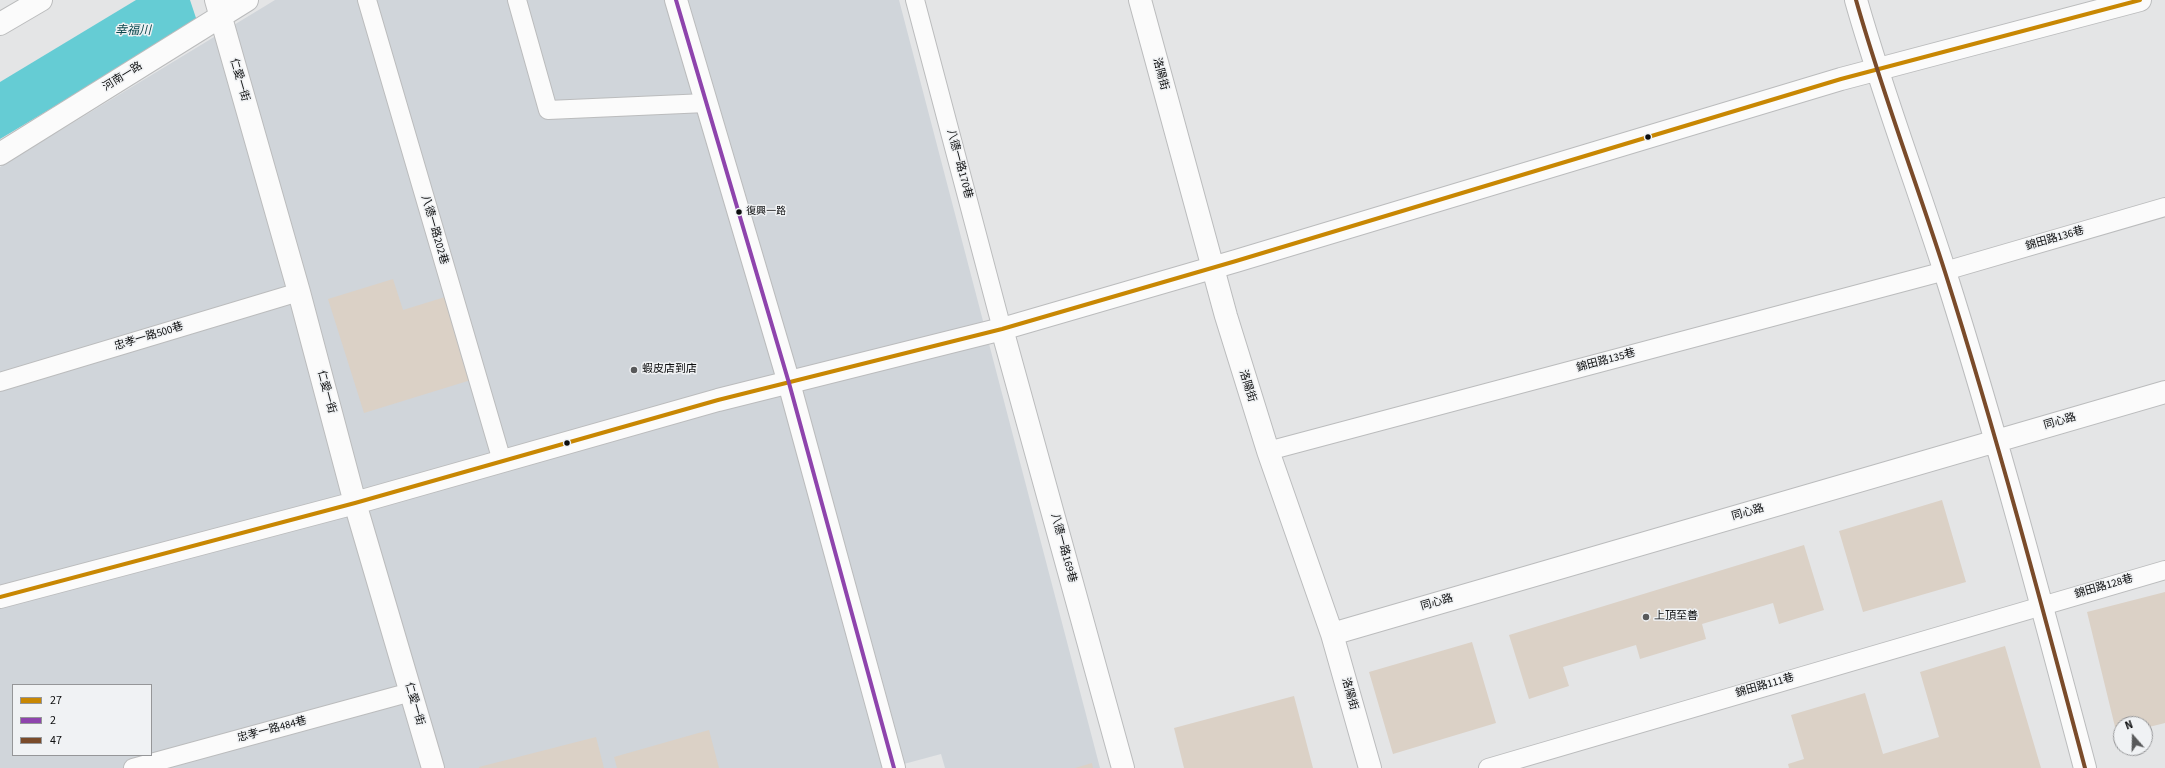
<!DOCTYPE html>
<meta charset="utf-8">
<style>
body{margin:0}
#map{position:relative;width:2165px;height:768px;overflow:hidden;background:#e4e5e6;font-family:"Source Sans 3",sans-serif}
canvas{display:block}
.legend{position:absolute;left:12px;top:684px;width:140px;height:72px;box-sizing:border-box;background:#f0f2f4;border:1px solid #959698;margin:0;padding:5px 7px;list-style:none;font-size:12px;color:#0c0d0e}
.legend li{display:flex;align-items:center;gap:8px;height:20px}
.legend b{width:20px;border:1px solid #959698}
.north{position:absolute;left:2113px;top:716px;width:40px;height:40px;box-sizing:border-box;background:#f0f2f4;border:1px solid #959698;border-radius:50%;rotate:340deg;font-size:11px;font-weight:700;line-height:16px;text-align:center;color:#0c0d0e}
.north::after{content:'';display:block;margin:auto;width:14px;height:18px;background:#58595a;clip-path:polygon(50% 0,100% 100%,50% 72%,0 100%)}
</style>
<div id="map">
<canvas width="2165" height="768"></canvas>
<ul class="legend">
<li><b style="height:5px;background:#c88703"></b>27</li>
<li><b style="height:5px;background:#8e44ad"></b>2</li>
<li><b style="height:5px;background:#7a4b2a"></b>47</li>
</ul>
<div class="north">N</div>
</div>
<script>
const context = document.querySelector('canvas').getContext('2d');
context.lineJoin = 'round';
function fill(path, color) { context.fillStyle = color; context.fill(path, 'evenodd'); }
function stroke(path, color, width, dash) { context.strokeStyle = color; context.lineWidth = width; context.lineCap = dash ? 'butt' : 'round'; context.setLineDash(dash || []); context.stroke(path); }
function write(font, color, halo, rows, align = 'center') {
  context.font = font + ' "Source Sans 3","Noto Sans TC",sans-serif'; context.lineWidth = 3; context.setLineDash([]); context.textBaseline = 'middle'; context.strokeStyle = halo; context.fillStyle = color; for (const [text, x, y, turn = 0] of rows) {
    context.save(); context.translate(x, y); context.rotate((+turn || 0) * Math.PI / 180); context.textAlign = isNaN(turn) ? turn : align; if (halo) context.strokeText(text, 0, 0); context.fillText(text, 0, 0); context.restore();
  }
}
const built = new Path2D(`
 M275,0H899L1100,768H945L941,754L889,768H0V167ZM13,685H151V755H13Z`);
const water = new Path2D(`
 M136,0H233L0,139V82Z`);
const pier = new Path2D(`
 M190,0H235L198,24Z`);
const building = new Path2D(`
 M393,279L403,310L445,297L471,380L364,413L328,299Z
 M1942,500L1966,582L1863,612L1839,531Z
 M1804,545L1824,610L1779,624L1773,603L1702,624L1706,639L1640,659L1636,645L1563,667L1569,686L1529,699L1509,635Z
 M2165,592V723L2145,728V724H2121V734L2117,735L2087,612Z
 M1472,642L1496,723L1393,754L1369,672Z
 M2005,646L2041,768H1789L1788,764L1804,759L1791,715L1865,693L1883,754L1939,737L1920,672Z
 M1294,696L1313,768H1184L1174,728Z
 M709,730L719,768H617L614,757Z
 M596,737L604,768H479V767Z
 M1092,763L1093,768H1075Z`);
const lane = new Path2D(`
 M367,0L502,461
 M517,0L548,110L706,103
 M915,0L1002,329
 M0,382L299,292
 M1268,451L1945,271L2165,207
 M133,768L411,692
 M1488,768L2165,570`);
const street = new Path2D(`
 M216,0L299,292L355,503L433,768
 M1140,0L1226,316L1268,451L1332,634L1370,768
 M1856,0C1882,92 1916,181 1945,272C1997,436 2041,602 2085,768
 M0,24L41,0
 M0,154L247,0
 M1002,329L1123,768
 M0,597L355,503L718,400L1002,329L1236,261L1841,79L2140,0
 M1332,634L2165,392`);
const secondary = new Path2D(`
 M676,0L789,383L894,768`);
const bus1 = new Path2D(`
 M0,597L355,503L718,400L1002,329L1236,261L1841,79L2140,0`);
const bus2 = new Path2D(`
 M676,0L789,383L894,768`);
const bus3 = new Path2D(`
 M1856,0C1882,92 1916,181 1945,272C1997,436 2041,602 2085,768`);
const markers = [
 [1648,137,3.5,"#0c0d0e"],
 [739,212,3.5,"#0c0d0e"],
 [634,370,4,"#58595a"],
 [567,443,3.5,"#0c0d0e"],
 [1646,617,4,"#58595a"]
];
const busNames = [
 ["復興一路",746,212]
];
const streetNames = [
 ["洛陽街",1160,74,75],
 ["河南一路",123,77,-32],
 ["仁愛一街",239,80,74],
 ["八德一路170巷",959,164,75],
 ["八德一路202巷",434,230,74],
 ["錦田路136巷",2055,239,-16],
 ["忠孝一路500巷",149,337,-17],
 ["錦田路135巷",1606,361,-15],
 ["洛陽街",1247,386,73],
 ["仁愛一街",326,392,75],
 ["同心路",2060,422,-16],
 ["同心路",1748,513,-16],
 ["八德一路169巷",1063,548,75],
 ["錦田路128巷",2104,587,-16],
 ["同心路",1437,603,-16],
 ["錦田路111巷",1765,686,-16],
 ["洛陽街",1349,694,74],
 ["仁愛一街",414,704,74],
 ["忠孝一路484巷",272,730,-15]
];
const poiNames = [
 ["蝦皮店到店",642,370],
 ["上頂至善",1654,617]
];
const waterNames = [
 ["幸福川",133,31]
];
fill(built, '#d0d5da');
fill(water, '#65ccd4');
fill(pier, '#e4e5e6');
fill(building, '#dbd1c6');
stroke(lane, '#bbbcbd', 20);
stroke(street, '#bbbcbd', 24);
stroke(secondary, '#bbbcbd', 24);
stroke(lane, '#fbfbfb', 18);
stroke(street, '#fbfbfb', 22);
stroke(secondary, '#fbfbfb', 22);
stroke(bus1, '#c88703', 4);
stroke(bus2, '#8e44ad', 4);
stroke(bus3, '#7a4b2a', 4);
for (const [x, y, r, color] of markers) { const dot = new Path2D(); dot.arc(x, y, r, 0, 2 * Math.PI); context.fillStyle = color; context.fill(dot); stroke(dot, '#f0f2f4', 1.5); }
write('10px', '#0c0d0e', '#f0f2f4', busNames, 'left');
write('11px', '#0c0d0e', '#f0f2f4', streetNames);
write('11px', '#0c0d0e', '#f0f2f4', poiNames, 'left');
write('italic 12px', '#0d4a4f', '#f0f2f4', waterNames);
</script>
